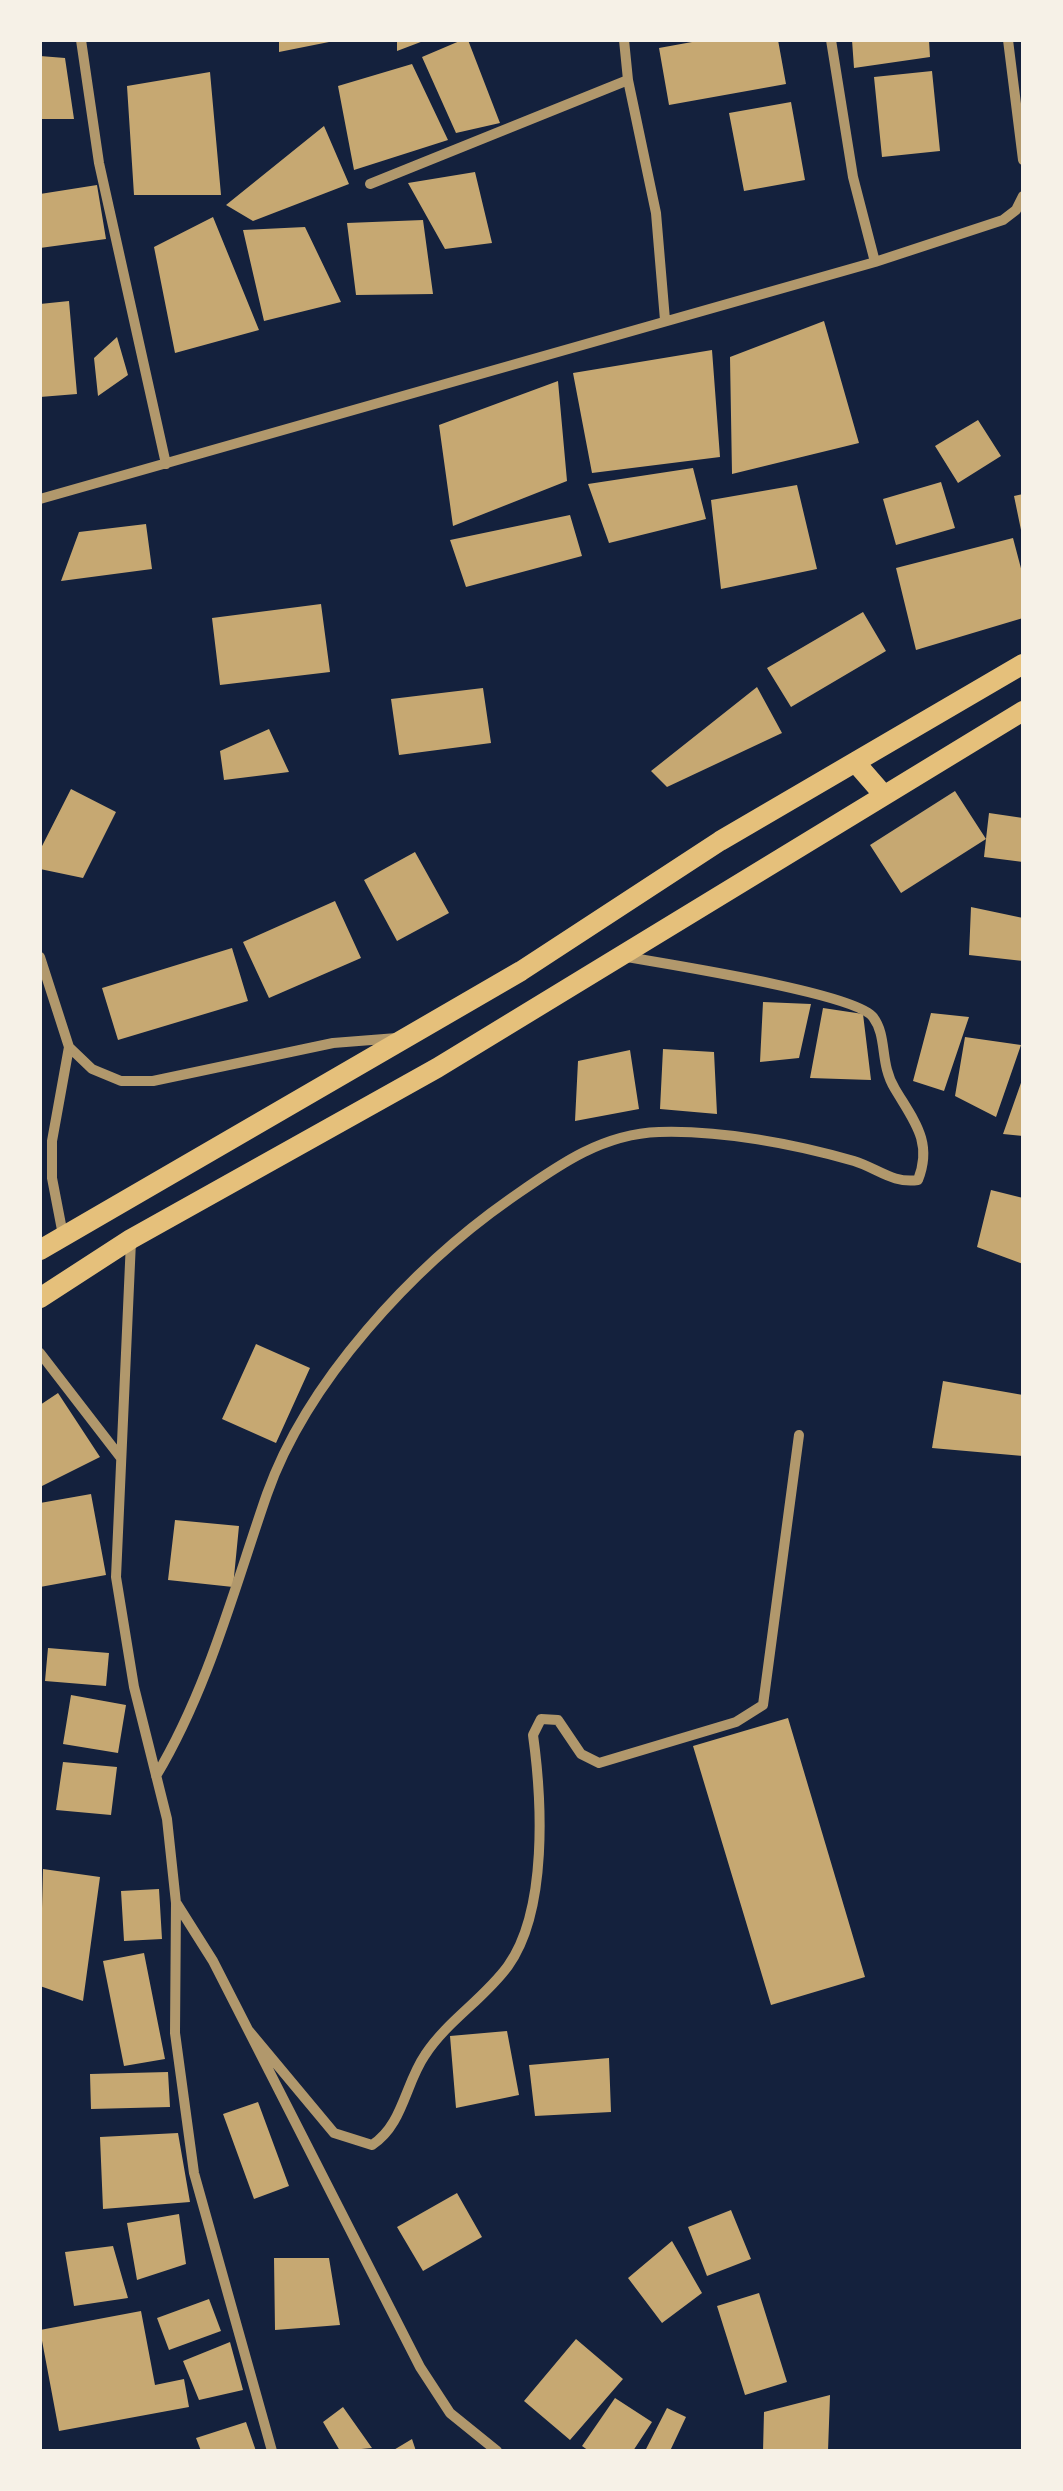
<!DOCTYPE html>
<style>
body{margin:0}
#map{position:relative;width:1063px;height:2491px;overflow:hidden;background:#14213d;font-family:"PT Sans Narrow",sans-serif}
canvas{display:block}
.frame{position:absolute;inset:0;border:42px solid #f6f1e7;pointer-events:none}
</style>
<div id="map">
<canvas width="1063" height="2491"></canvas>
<div class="frame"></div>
</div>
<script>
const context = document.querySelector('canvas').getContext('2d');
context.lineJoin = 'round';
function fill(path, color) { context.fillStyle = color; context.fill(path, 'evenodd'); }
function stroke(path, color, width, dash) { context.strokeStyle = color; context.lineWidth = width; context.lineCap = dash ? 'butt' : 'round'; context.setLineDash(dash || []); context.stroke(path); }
const building = new Path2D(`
 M279,40H329V42L279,52Z
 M397,40H426L397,51Z
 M462,40H468L500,123L456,133L422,57Z
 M703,40H778L786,84L669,105L659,48Z
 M852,40H929L930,57L854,68Z
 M40,56L65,58L74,119H40Z
 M412,64L448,140L354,170L338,86Z
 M932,71L940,151L882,157L874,77Z
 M210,72L221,195H134L127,86Z
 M791,102L805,180L744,191L729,113Z
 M324,126L349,184L253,221L226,205Z
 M475,172L492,243L445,249L408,183Z
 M97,185L106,239L40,248V194Z
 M213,217L259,330L175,353L154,247Z
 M423,220L433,294L356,295L347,223Z
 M305,227L341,302L264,321L243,230Z
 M69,301L77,394L40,397V304Z
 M824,321L859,443L732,474L730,357Z
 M117,337L128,375L98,396L94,358Z
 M712,350L720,457L592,473L573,373Z
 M558,381L567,481L453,526L439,425Z
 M978,420L1001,456L958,483L935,446Z
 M693,468L706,519L609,543L588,484Z
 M941,482L955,528L896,545L883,499Z
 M797,485L817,569L721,589L711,500Z
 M1023,494V530H1021L1014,496Z
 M570,515L582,556L466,587L450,540Z
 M146,524L152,569L61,581L79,532Z
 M1013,538L1023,576V618L916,650L896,568Z
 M321,604L330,672L220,685L212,618Z
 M863,612L886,651L791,707L767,668Z
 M757,687L782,733L667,787L651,771Z
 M483,688L491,743L399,755L391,699Z
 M269,729L289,772L224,780L220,751Z
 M71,789L116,812L83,878L40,869V850Z
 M955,791L986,839L989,813L1023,818V862L984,857L986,839L901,893L870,845Z
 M415,852L449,913L397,941L364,880Z
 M335,901L361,958L269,998L243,942Z
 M971,907L1023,918V961L969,955Z
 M232,948L248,1001L118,1040L102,988Z
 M763,1002L811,1004L799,1058L760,1062Z
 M823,1008L863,1014L871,1080L810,1078Z
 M931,1013L969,1017L944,1091L913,1081Z
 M965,1037L1021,1045L996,1117L955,1096Z
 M663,1049L714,1052L717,1114L660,1109Z
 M630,1050L639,1109L575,1121L578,1061Z
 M1022,1080L1023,1136L1003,1134Z
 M991,1190L1023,1198V1264L977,1247Z
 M256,1344L310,1368L276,1443L222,1419Z
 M943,1381L1023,1395V1456L932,1448Z
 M58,1393L100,1457L40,1487V1405Z
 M91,1494L106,1575L40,1587V1503Z
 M175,1520L239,1526L233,1587L168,1580Z
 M48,1648L109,1653L106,1686L45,1681Z
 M71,1695L126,1705L118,1753L63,1744Z
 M788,1718L865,1977L771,2005L693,1746Z
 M63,1762L117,1767L111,1815L56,1810Z
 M43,1869L100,1877L83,2001L40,1986Z
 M159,1889L162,1939L124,1941L121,1891Z
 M144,1953L165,2059L124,2066L103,1961Z
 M507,2031L519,2095L456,2108L450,2036Z
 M609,2058L611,2112L535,2116L529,2065Z
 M168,2072L170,2107L91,2109L90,2074Z
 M258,2102L289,2186L254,2199L223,2114Z
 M178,2133L190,2202L103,2209L100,2137Z
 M457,2193L482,2237L423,2271L397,2227Z
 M731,2210L751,2259L707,2276L688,2227Z
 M179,2214L186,2264L137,2280L127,2223Z
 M672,2241L702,2293L662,2323L628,2278Z
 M113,2246L128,2298L74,2306L65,2252Z
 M274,2258H329L340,2325L275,2330Z
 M759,2293L787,2382L745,2395L717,2306Z
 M209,2299L221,2331L169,2350L157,2318Z
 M141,2311L155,2385L184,2379L189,2407L59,2431L40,2330Z
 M576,2339L623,2379L570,2440L524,2401Z
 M230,2342L243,2390L199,2400L183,2361Z
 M830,2395L828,2451H763L764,2412Z
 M615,2398L652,2422L633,2451H589L582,2446Z
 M343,2407L372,2448L340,2451L323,2422Z
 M667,2408L686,2417L670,2451H645Z
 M246,2422L256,2451H201L196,2438Z
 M412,2439L416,2451H392Z`);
const minor = new Path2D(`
 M81,40L99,163L166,464
 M624,40L628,80L656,213L665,320
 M831,40L853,177L875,262
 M1008,40L1023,160
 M370,184L628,80
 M40,499L875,262L1003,220L1016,210L1023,196
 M40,957L69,1047L52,1141V1178L63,1235
 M69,1047L92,1069L121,1081H153L333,1043L397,1038
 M131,1241L116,1577L134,1687L167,1819L176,1903L175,2033L194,2173L272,2451
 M40,1353L121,1458
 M156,1776C208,1689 234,1589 267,1494C307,1381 413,1267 510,1199C556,1167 600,1134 659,1132C721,1130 795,1144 854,1161C877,1168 893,1184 918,1180C933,1142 914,1121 895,1089C879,1063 888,1037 873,1017C855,993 666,964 627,957
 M177,1904L213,1961L420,2367L450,2413L497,2451
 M249,2031L334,2133L372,2145C403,2125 405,2084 425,2055C447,2021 484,1999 508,1966C548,1910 542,1800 533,1735L541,1719L558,1720L581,1754L599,1763L736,1722L763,1705L799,1435`);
const trunk = new Path2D(`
 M855,762L882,793
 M40,1250L521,971L720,841L1023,664
 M40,1298L131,1239L437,1068L1023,711`);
fill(building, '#c6a872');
stroke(minor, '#b1986c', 10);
stroke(trunk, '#e5c07b', 20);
</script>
